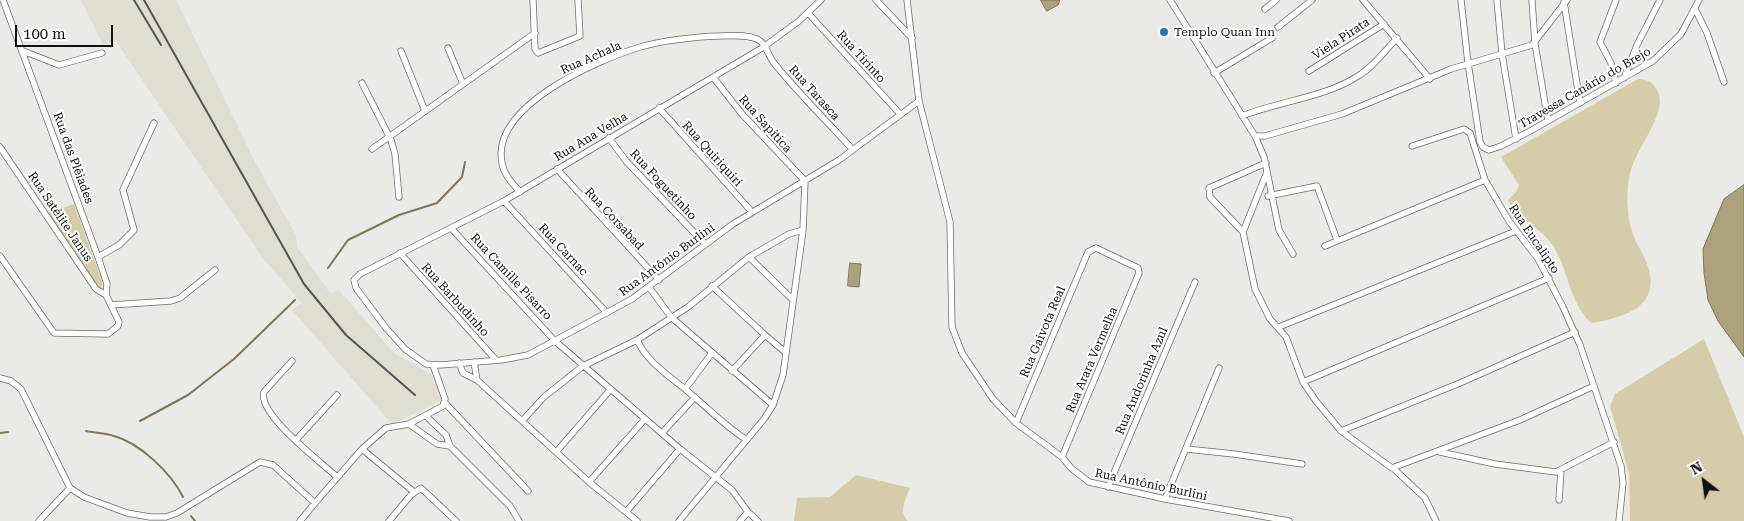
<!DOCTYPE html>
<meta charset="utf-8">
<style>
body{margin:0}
#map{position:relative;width:1744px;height:521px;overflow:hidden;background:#eaeae6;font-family:"Roboto Serif",serif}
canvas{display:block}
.north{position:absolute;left:1679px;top:456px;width:50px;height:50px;-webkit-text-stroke:4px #fff;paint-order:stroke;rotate:330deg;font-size:14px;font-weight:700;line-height:20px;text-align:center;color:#111110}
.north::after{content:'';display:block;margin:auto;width:18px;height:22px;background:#111110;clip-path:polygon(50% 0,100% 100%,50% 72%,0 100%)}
.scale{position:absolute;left:15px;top:25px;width:98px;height:22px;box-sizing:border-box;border:2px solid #111110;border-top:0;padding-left:6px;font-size:15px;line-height:18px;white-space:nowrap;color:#111110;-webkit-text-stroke:4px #fff;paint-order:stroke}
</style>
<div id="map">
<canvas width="1744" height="521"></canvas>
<div class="north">N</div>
<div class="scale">100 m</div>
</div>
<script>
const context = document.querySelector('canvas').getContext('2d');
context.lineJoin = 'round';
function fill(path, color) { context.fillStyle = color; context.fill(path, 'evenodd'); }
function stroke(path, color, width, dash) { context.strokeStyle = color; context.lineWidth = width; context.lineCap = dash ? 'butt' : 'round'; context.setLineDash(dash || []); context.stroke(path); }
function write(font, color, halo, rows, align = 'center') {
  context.font = font + ' "Roboto Serif",serif'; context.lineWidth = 4; context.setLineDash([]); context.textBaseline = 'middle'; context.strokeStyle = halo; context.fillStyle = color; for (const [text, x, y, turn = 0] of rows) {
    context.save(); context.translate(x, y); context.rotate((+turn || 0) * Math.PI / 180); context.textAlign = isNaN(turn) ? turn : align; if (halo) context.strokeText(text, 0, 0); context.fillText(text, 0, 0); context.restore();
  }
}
const built = new Path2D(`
 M81,0H176L256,164L296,235L297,247L331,294L339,290L394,353L431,374L442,400L392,424L390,422L292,310L302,303L261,256L116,41L103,45Z`);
const green = new Path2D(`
 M1638,79C1653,78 1663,93 1659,108C1654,131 1634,152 1629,178C1626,195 1627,215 1632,232C1636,244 1644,254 1648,267C1661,307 1623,318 1591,323C1567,299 1570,270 1551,243C1539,226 1516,219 1508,200L1516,192L1519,185L1501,157Z
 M74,204L103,284L100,289L97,288L48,213Z
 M1704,339L1744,437V521H1630L1629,473L1610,406L1615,394Z
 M856,475L910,488C906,499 898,511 908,521H794L797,498L830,497Z`);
const water = new Path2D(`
 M1041,0H1060L1058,5L1047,11Z
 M1744,185V357L1718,321L1708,300L1704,273L1703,249L1724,199Z
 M850,263L861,264L859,287L848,286Z`);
const stream = new Path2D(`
 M328,268L348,240L399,215L437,203L462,177L465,162
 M140,421L188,395L234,359L295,300
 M86,431C95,433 105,433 114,436C140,443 171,473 183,497
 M0,433L8,432
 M191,516L195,521`);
const street = new Path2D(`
 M533,0L535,49L538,53L580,36L578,0
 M821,0L799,21L762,48L504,201L360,274L354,280L356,288L386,328L405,349L426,364L440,365L501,360L528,355L632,299L733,224L839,160L919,101
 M876,0L912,38
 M907,0L919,101L950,222L952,327L962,353L993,399L1016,423L1062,457L1071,468L1089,482L1165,499L1289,521
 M1170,0L1255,136L1264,157L1279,230L1293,254
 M1363,0L1430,79
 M1461,0L1468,63L1480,142L1483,147L1489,150L1501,146L1532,130L1653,61L1681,34L1699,0
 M1497,0L1502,54L1516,139
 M1532,0L1535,44L1548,121
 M1616,0L1600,42L1611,63L1616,83
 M1564,2L1580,103
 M1265,9L1276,0
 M1695,9L1707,33L1724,82
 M808,13L900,114
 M1278,27L1312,0
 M448,48L463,84
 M23,51L59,65L102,53
 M401,51L425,111
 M1309,71L1384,24
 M1214,73L1272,38
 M713,77L742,114L805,181L803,230
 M1624,78L1637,45L1660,0
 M362,83L391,140L395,154L399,197
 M659,108L752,212
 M1242,116C1279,101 1324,98 1358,76C1373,67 1385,51 1397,38
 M1255,136H1265L1342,114L1451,69L1532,45L1567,0
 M609,138L626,161L705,244
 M1412,146L1464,129L1470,133L1485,180L1509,221L1538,259L1563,307L1580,345L1621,466L1623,483L1619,521
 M0,147L96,289L106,295
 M372,149L535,33
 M557,169L659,280
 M1267,172L1243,232L1255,289L1270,319L1286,337L1303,382L1316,401L1341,431L1392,468L1520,420L1594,386
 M520,192C512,183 504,175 502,163C490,106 598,60 640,47C665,40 694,37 719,36C731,36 745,34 757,39C767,44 767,54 774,63C798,93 827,121 853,150
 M1268,196L1317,186L1337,240
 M504,201L607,313
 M451,228L555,341L680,449
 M1243,232L1210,197L1209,188L1266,163
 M1325,246L1485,180
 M400,253L496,360
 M0,256L54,333L108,334L118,326L119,322L106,295L107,284L98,257L3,0
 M98,257L119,245L134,230L123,190L154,123
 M749,257L793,300
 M712,286L765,335
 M649,287L671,317L773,405
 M111,305L171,301L180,298L215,270
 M1279,327L1516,231
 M637,340C648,364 673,378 692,395C710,410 726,427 747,440
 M292,361L264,392C257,414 321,462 337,477
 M474,362L477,380
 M459,363L463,373L477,380L589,482L626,512L680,449L732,490L748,512L758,521
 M732,371L765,335L785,352
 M0,378L11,381L21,389L70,488L84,497L127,513L150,517H166L177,513L260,462L273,465L315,503L362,449L386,428L409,424L443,406L445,399L433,365
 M1303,382L1549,278
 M685,389L712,353
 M445,403L528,491
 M426,416L446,435L450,446L510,506L519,521
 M522,421L544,397L583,366L637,340L688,307L749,257L789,234L803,230L783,375L773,405L764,419L679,521
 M1016,423L1088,252L1096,248L1138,268L1139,273L1062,457
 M409,424L437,444L450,446
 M1341,431L1460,383L1575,332
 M662,433L695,397
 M296,440L337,395
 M362,449L414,492
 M1186,449L1234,454L1302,464
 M557,451L610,390
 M1440,452L1495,464L1556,472L1614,442
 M1394,469L1425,498L1436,521
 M589,482L645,419
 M1108,487L1195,282
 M1165,499L1219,368
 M1559,500L1561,470
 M626,512L637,521
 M39,521L70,488
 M300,521L315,503
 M389,521L411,495L421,488L456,521
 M740,521L748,512`);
const rail = new Path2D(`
 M134,0L161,45
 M144,0L304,284L346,335L415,395`);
const markers = [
 [1164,32,5,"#2c73a7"]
];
const poiNames = [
 ["Templo Quan Inn",1174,32]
];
const streetNames = [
 ["Viela Pirata",1341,39,-33],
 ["Rua Tirinto",861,57,48],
 ["Rua Achala",591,58,-24],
 ["Travessa Canário do Brejo",1585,88,-30],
 ["Rua Tarasca",814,93,48],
 ["Rua Sapitica",765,124,48],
 ["Rua Ana Velha",591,137,-31],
 ["Rua Quiriquiri",712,154,48],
 ["Rua das Plêiades",73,158,70],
 ["Rua Foguetinho",663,185,47],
 ["Rua Satélite Janus",60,217,56],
 ["Rua Corsabad",614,219,47],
 ["Rua Eucalipto",1534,239,56],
 ["Rua Carnac",563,250,47],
 ["Rua Antônio Burlini",667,260,-36],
 ["Rua Camille Pisarro",511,277,47],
 ["Rua Barbudinho",455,300,48],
 ["Rua Gaivota Real",1043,332,-67],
 ["Rua Arara Vermelha",1092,360,-67],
 ["Rua Andorinha Azul",1142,381,-67],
 ["Rua Antônio Burlini",1151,485,12]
];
fill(built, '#e0ddd3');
fill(green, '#d5cca9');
fill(water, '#aba17c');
stroke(water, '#7d765c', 1);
stroke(stream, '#7d765c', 2);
stroke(street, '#6b6b68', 7);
stroke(street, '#fff', 5.5);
stroke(rail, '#555553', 2);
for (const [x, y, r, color] of markers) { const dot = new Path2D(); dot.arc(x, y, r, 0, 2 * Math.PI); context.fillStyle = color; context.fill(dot); stroke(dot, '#fff', 2); }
write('12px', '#111110', '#fff', poiNames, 'left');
write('12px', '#111110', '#fff', streetNames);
</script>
